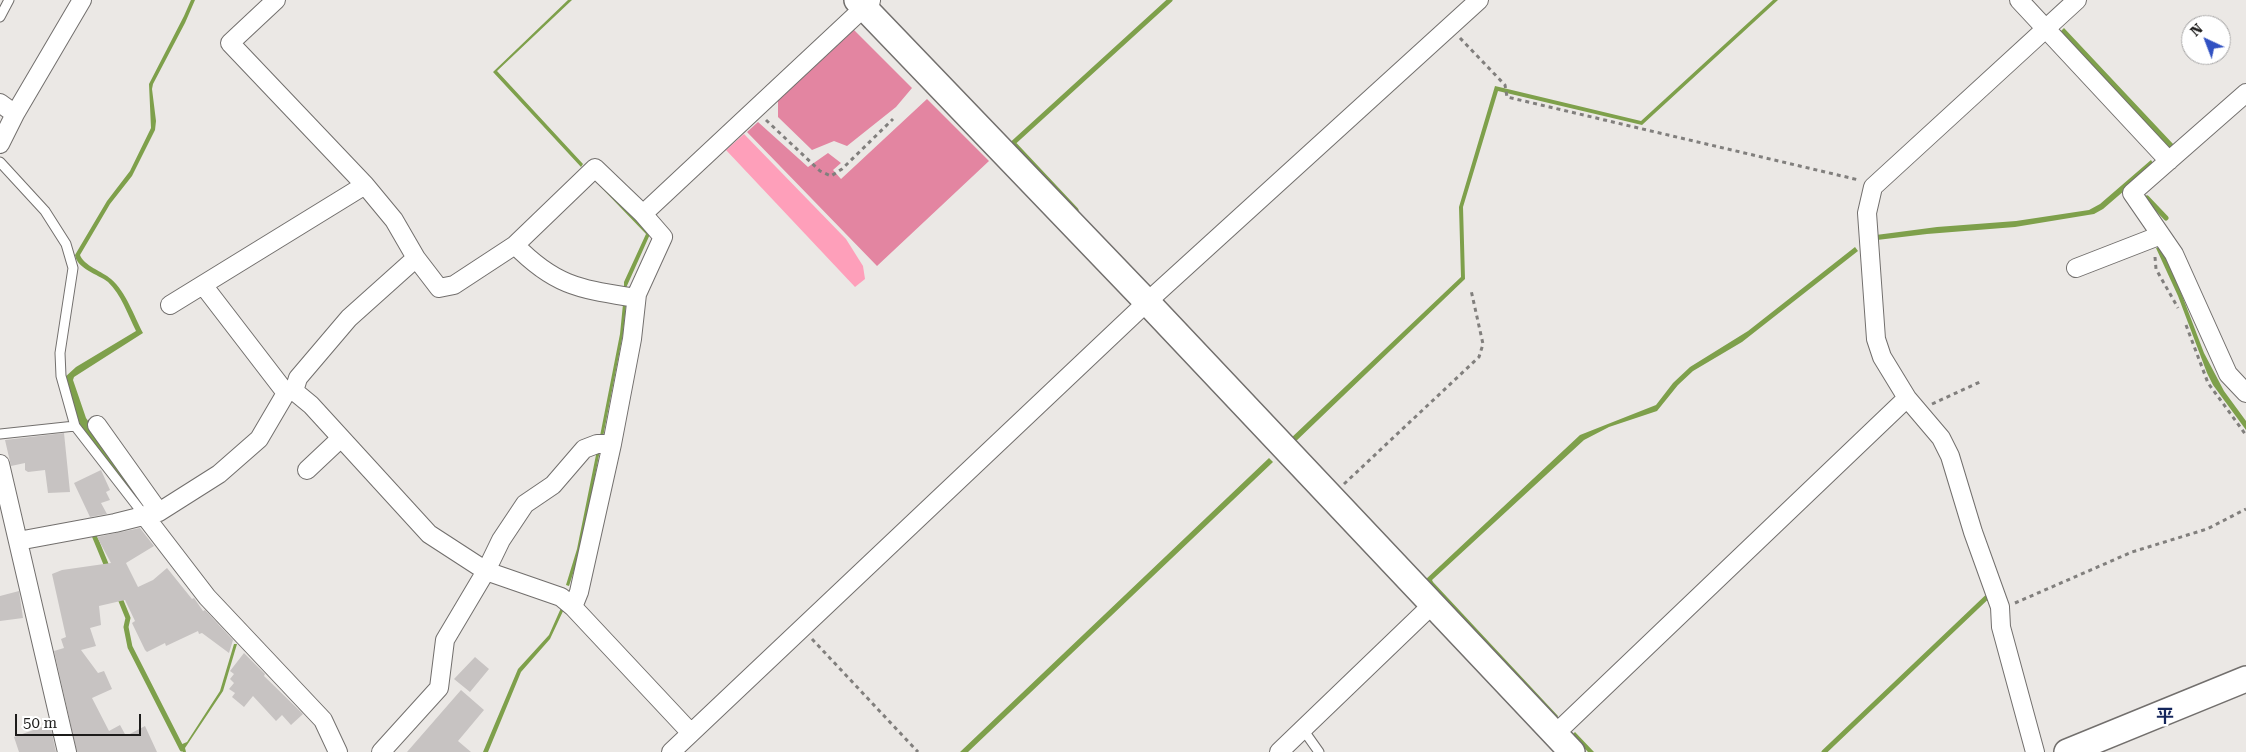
<!DOCTYPE html>
<meta charset="utf-8">
<style>
body{margin:0}
#map{position:relative;width:2246px;height:752px;overflow:hidden;background:#ebe8e5;font-family:"Roboto Serif",serif}
canvas{display:block}
.north{position:absolute;left:2181px;top:15px;width:50px;height:50px;box-sizing:border-box;background:#fff;border:1px solid #a5a4a4;border-radius:50%;rotate:317deg;font-size:14px;font-weight:700;line-height:20px;text-align:center;color:#1d1c1b}
.north::after{content:'';display:block;margin:auto;width:18px;height:22px;background:#3151c2;clip-path:polygon(50% 0,100% 100%,50% 72%,0 100%)}
.scale{position:absolute;left:15px;top:714px;width:126px;height:22px;box-sizing:border-box;border:2px solid #1d1c1b;border-top:0;padding-left:6px;font-size:15px;line-height:18px;white-space:nowrap;color:#1d1c1b;-webkit-text-stroke:4px #fff;paint-order:stroke}
</style>
<div id="map">
<canvas width="2246" height="752"></canvas>
<div class="north">N</div>
<div class="scale">50 m</div>
</div>
<script>
const context = document.querySelector('canvas').getContext('2d');
context.lineJoin = 'round';
function fill(path, color) { context.fillStyle = color; context.fill(path, 'evenodd'); }
function stroke(path, color, width, dash) { context.strokeStyle = color; context.lineWidth = width; context.lineCap = dash ? 'butt' : 'round'; context.setLineDash(dash || []); context.stroke(path); }
function write(font, color, halo, rows, align = 'center') {
  context.font = font + ' "Roboto Serif","Noto Sans JP",serif'; context.lineWidth = 5; context.setLineDash([]); context.textBaseline = 'middle'; context.strokeStyle = halo; context.fillStyle = color; for (const [text, x, y, turn = 0] of rows) {
    context.save(); context.translate(x, y); context.rotate((+turn || 0) * Math.PI / 180); context.textAlign = isNaN(turn) ? turn : align; if (halo) context.strokeText(text, 0, 0); context.fillText(text, 0, 0); context.restore();
  }
}
const green = new Path2D(`
 M744,134L846,239L863,266L865,279L855,287L726,150Z`);
const forest = new Path2D(`
 M854,30L912,88L896,107L847,146L834,141L812,150L778,117V101Z
 M927,99L989,161L877,266L747,132L758,122L808,167L828,153L841,163L833,170L841,179Z`);
const water = new Path2D(`
 M191,0H195L185,23L153,84L152,89L156,121L155,130L132,176L110,204L80,255C83,265 103,272 111,279C126,292 134,316 143,333L74,377L73,380L86,418L143,500L138,502L80,425L64,378L76,367L136,331C128,315 121,294 108,282C98,274 77,269 75,255L107,201L130,171L151,128L149,84L184,16Z
 M568,0H572L497,71L583,164L581,167L493,72Z
 M1773,0H1778L1642,125L1498,91L1463,207L1465,279L1293,444L1289,440L1461,277L1459,207L1495,86L1641,121Z
 M2064,28L2174,145L2169,150L2060,32Z
 M2151,160L2154,165L2103,209L2094,214L2015,227L1927,234L1877,240L1876,235L1937,227L2016,221L2089,210L2100,204Z
 M597,178L651,232L626,288L624,287V282L646,234L595,181Z
 M1855,247L1858,251L1742,342L1693,371L1678,385L1657,411L1609,427L1584,440L1432,580L1433,582L1558,716L1555,719L1425,580L1580,435L1656,405L1673,383L1690,367L1748,331Z
 M2160,247L2177,282L2204,353L2224,391L2246,421V430L2213,385L2207,373L2178,296L2156,248Z
 M623,304L626,305L623,334L603,437L600,436L620,334Z
 M597,450H600L581,549L569,586L566,585L577,549Z
 M1269,458L1273,462L968,752H960Z
 M561,608L564,609L550,639L521,672L488,752H483L518,669L549,635Z
 M234,644H237L223,691L185,748L186,752H183L180,745L187,742L220,691Z
 M1575,732L1594,752H1588L1572,735Z`);
const stream = new Path2D(`
 M2147,198L2166,218
 M1076,210L1013,143L1170,0
 M94,535L108,569
 M119,596L128,618L126,627L130,647L182,749
 M1824,752L1986,598`);
const building = new Path2D(`
 M64,433L70,492L48,493L45,470L28,472L25,470V463L11,466L5,440Z
 M101,470L110,490L106,492L110,500L101,503L107,514L90,517L74,483Z
 M140,528L154,546L126,563L138,587L153,580L167,568L192,599L194,598L203,611L205,610L233,640L229,653L202,633L199,634L198,631L166,646L165,643L147,652L145,650L132,623L135,621L125,600L99,606L101,625L90,628L96,646L81,650L98,673L104,671L112,689L92,698L109,731L120,725L126,736L145,726L157,752H77L54,651L64,648L61,639L66,637L52,574L62,570L111,563L97,537Z
 M19,591L23,618L0,621V596Z
 M244,653L265,674L264,676L303,714L291,725L282,715L276,721L253,696L244,707L232,697L235,693L229,689L234,683L230,679L234,674L230,671Z
 M475,657L489,669L470,692L454,679Z
 M461,690L484,710L458,741L471,752H407Z
 M50,724L56,752H19L14,737Z`);
const path = new Path2D(`
 M1460,38L1505,85L1507,97L1859,180
 M766,120L820,171L831,176L842,169L893,119
 M2155,257L2156,269L2178,308
 M2186,325L2208,383L2246,435
 M1932,404L1982,381
 M1344,484L1479,357L1483,344L1471,290
 M2015,603L2132,552L2207,529L2246,509
 M812,639L918,752`);
const lane = new Path2D(`
 M0,17L9,0
 M0,162L45,211L66,244L73,268L60,353L61,376L75,426L144,515
 M0,434L75,426
 M1302,728L1319,752`);
const street = new Path2D(`
 M276,0L230,43L365,185L394,220L416,258L439,288L454,285L515,245L595,168L643,214L663,237L637,294L632,339L612,444L579,592L573,607L691,733
 M2019,0L2169,161
 M2246,93L2132,193L2174,254L2228,374L2246,393
 M0,103L15,114
 M0,144L15,114L82,0
 M643,214L871,1
 M515,245C556,287 581,289 636,298
 M2076,268L2161,235
 M203,285L286,393
 M170,305L365,185
 M294,391L298,378L349,318L416,258
 M1907,398L1941,438L1950,456L1973,532L2000,607L2001,627L2035,752
 M97,425L159,512
 M0,464L67,752
 M307,470L341,438
 M144,515L207,597L323,720L338,752
 M18,541L115,523L159,512L219,474L259,439L286,393L294,391L311,405L429,534L486,571L561,597L573,607
 M1555,734L1907,398L1882,357L1876,339L1867,213L1873,187L2077,0
 M381,752L439,688L445,640L486,571L501,540L525,504L553,485L584,449L597,444H612
 M671,752L1147,302L1479,0
 M1279,752L1433,604`);
const secondary = new Path2D(`
 M857,0L1147,302L1572,752
 M2067,752L2246,679`);
const quarterNames = [
 ["平",2165,717]
];
fill(green, '#fe9fba');
fill(forest, '#e385a1');
fill(water, '#7ea04b');
stroke(stream, '#7ea04b', 5);
fill(building, '#c7c3c2');
stroke(lane, '#726f6d', 11);
stroke(street, '#726f6d', 20);
stroke(secondary, '#726f6d', 28);
stroke(path, '#817f7d', 3, [4, 4]);
stroke(lane, '#fff', 9);
stroke(street, '#fff', 18);
stroke(secondary, '#fff', 25);
write('bold 18px', '#14255b', '#fff', quarterNames);
</script>
